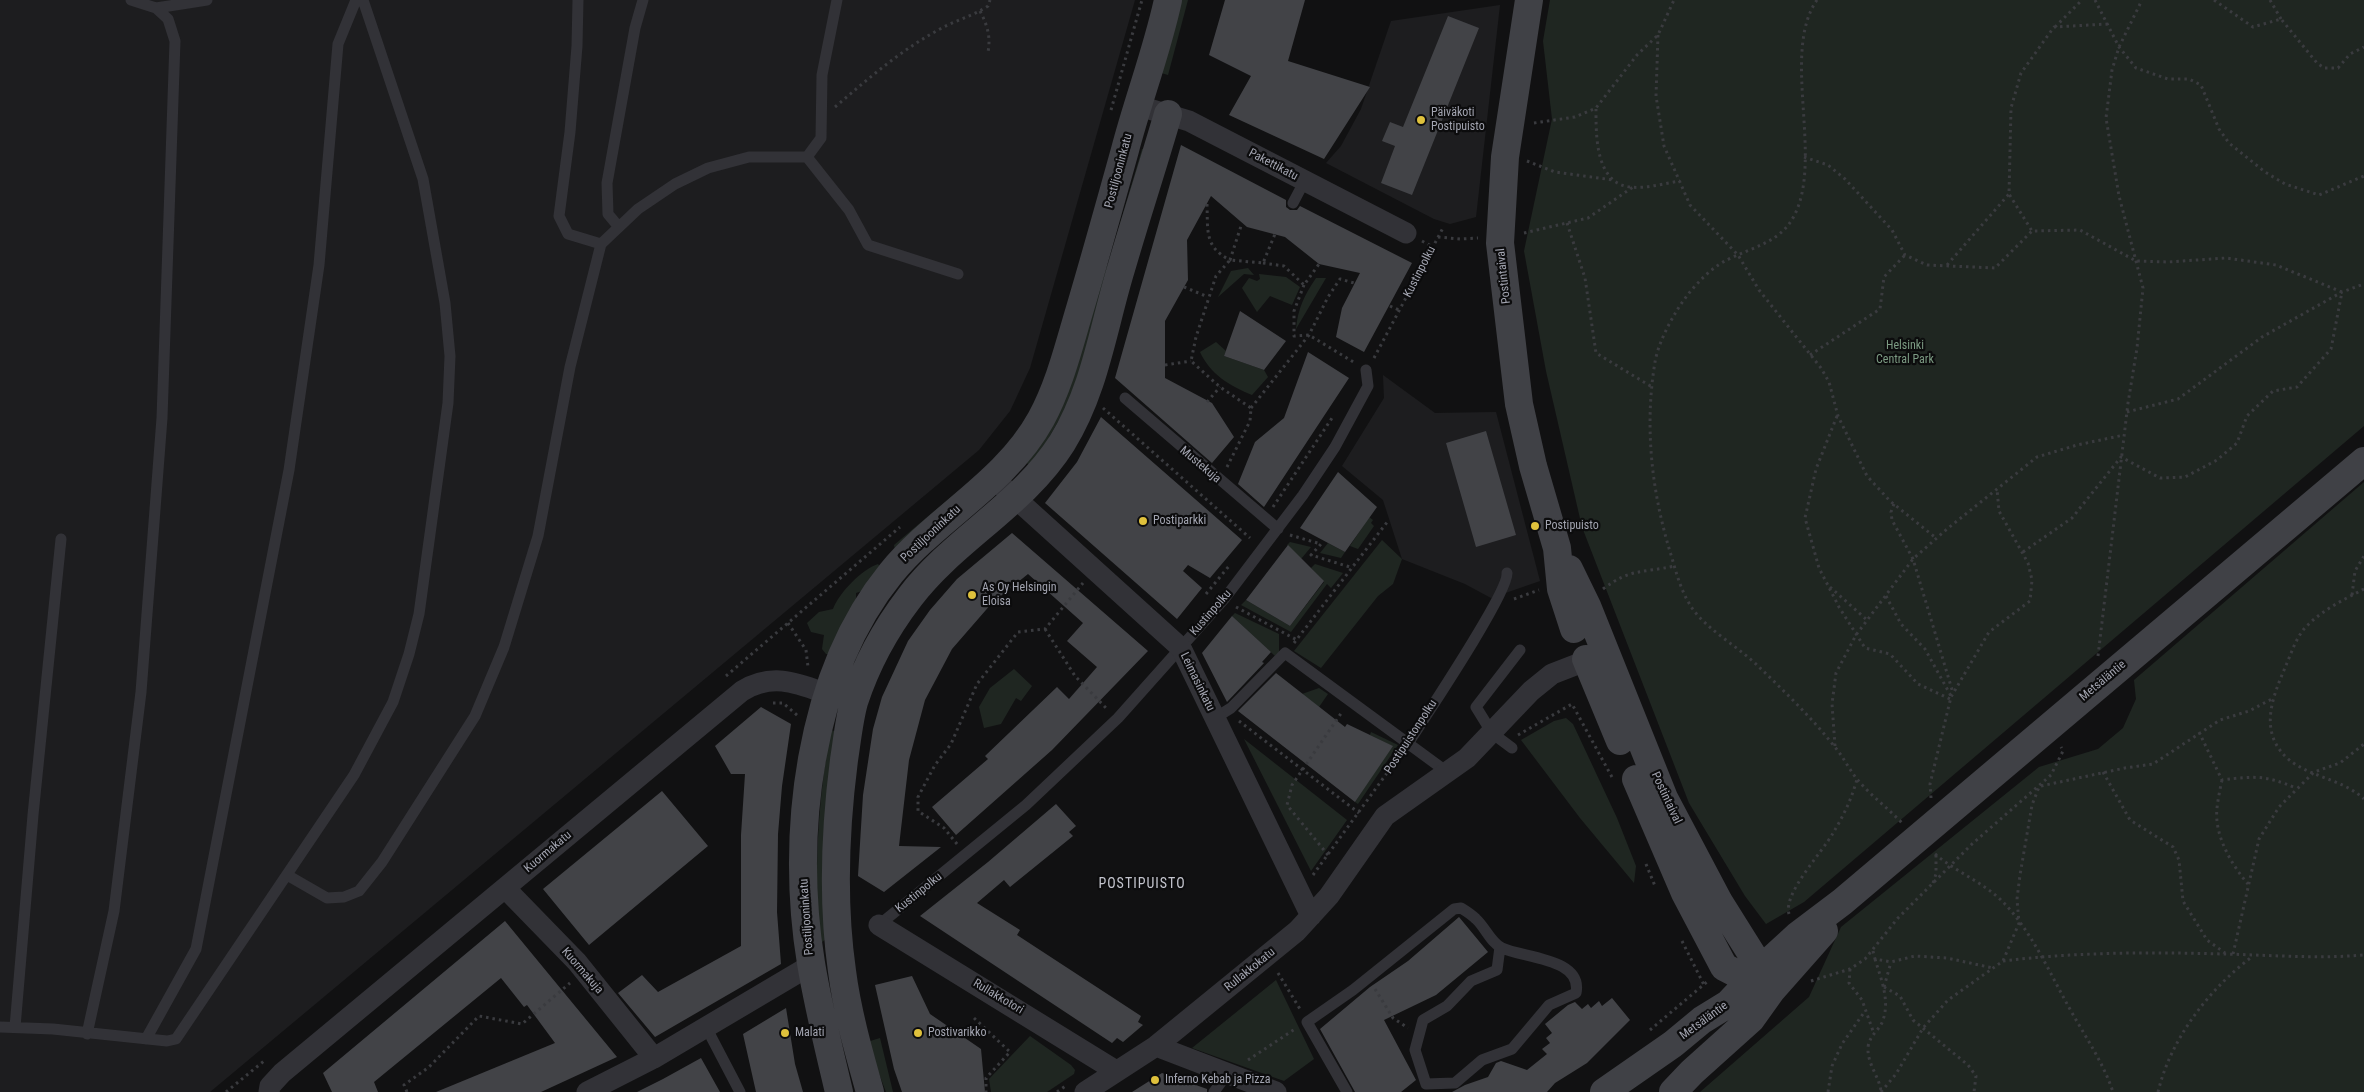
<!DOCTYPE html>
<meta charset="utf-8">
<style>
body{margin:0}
canvas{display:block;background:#111112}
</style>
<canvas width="2364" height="1092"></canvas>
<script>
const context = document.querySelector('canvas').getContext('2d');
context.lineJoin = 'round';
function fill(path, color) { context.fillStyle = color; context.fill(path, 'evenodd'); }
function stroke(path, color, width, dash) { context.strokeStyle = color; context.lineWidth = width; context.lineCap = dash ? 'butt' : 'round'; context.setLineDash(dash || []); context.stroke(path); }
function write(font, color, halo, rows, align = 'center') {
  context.font = font + ' "Roboto Condensed",sans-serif'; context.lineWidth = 4.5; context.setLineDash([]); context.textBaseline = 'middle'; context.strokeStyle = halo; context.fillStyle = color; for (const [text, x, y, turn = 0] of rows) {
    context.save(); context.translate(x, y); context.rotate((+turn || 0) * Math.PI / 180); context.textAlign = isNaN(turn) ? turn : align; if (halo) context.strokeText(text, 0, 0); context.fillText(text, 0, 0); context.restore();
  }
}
const built = new Path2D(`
 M0,0H1135L1030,368L1010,411L979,450L210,1092H0Z
 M1500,5L1476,217L1450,224L1434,219L1326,163L1341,146L1361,109L1391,21Z
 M1383,375L1435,413L1496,412L1540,581L1491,598L1465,584L1402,559L1383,500L1342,466L1384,398Z`);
const green = new Path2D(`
 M1178,0H1188L1168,75L1158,72Z
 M1550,0H2364V426L1804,902L1766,924L1745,896L1689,803L1582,527L1546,371L1524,251L1552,119L1543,41Z
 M1142,149H1146L1079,385L1032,467L1024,461L1109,261Z
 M1248,268L1254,275L1244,274L1218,297L1231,271Z
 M1259,274L1286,277L1300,287L1292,305L1270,296L1257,312L1242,288L1249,278L1257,281L1260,279Z
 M1316,278H1326L1296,329C1298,308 1304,296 1316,278Z
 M1216,342L1226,351L1224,356L1264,370L1268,377L1252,395C1230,386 1210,374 1200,352Z
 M2364,482V1092H1700L1809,997L1841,927L2039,767L2098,749L2123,728L2136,699L2134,680Z
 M958,491L962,495L895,550L894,545Z
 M1369,517L1373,520L1371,523L1374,526L1358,549L1350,546Z
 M1382,540L1402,559L1393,584L1378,596L1321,668L1294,651Z
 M1290,542L1311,547L1301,559L1287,545Z
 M1328,543L1345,552L1341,558L1320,553Z
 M878,564L881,568L865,590L856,593V602L829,654H826L822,649L824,635L811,632L807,623L819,612L833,609C839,593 862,569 878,564Z
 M1315,564L1343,573L1331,588L1327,584L1291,632L1241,605L1246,600L1290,626L1324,582L1311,568Z
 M1235,613L1279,634V652L1275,656L1232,616Z
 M1014,669L1032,686L1021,701L1016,698L1001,724L984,728L979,707L990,688Z
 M1319,688L1328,694L1319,707L1302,694Z
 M1566,718L1573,724L1617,818L1636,866L1634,883L1580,818L1521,740L1554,721Z
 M830,730L839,732L828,938L819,944C814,868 818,805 830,730Z
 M1371,732L1398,745L1358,804L1355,802L1392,746L1370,735Z
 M1244,739L1347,820L1311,871Z
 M1276,980L1314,1059L1284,1081L1192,1048Z
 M1030,1036L1071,1065L1075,1070L1074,1074L1047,1092H991L989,1079Z
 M880,1038L893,1092H886L867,1042Z`);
const building = new Path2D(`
 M1225,0H1305L1288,61L1370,87L1324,159L1229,115L1251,76L1209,55Z
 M1448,16L1479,28L1412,195L1381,183L1395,146L1382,141L1390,122L1403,127Z
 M1181,145L1286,200V207L1290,210H1297L1300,206L1412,263L1364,352L1336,337L1342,308L1360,273L1319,264L1285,237L1247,227L1211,196L1187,240L1188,280L1165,321V378L1212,403L1234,437L1212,463L1115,378Z
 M1240,311L1286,341L1264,370L1224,356Z
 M1308,352L1349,378L1264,507L1238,484L1255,442L1284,418Z
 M1101,417L1242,540L1210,578L1188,565L1183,571L1202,588L1177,619L1045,503L1077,462Z
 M1486,431L1516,535L1476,547L1446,443Z
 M1338,472L1377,507L1345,552L1300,528Z
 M1012,533L1148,651L1052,750L956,835L932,807L988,759L985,756L1057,687L1069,699L1097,667L1067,641L1083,623L1028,574L992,603L952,649L925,700L909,760L899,846L941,847L884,892L858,876L863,795L873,729L882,697L908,641L930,610L957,579Z
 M1288,545L1324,581L1290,626L1246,600Z
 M1232,616L1271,652L1262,662L1264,663L1227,702L1202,653Z
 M1276,673L1345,727L1347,724L1393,746L1355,802L1238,711Z
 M761,707L791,724L782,786L778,834L777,912L781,964L655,1037L618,993L642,975L658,992L741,946V835L745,774H731L715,746Z
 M662,791L708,846L589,945L543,889Z
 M1056,804L1076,826L1069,832L1073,836L1010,887L1004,880L977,903L1020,930L1017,935L1141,1016L1138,1022L1143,1025L1123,1042L1117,1038L1112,1043L920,916L988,862Z
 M1459,917L1488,952L1436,995L1384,1020L1416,1080L1401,1092H1355L1320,1029L1370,987L1408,961Z
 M505,921L617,1057L541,1092H436L555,1043L527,1005L524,1007L501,978L374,1082L378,1092H332L323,1073Z
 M912,976L930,1014L981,1049L985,1092H902L894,1069L875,985Z
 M1612,998L1630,1020L1587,1063L1555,1083L1547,1092H1452L1465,1085L1488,1077L1496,1063L1501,1061L1527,1070L1547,1054L1542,1049L1550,1043L1546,1038L1552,1033L1545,1024L1568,1005L1575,1002L1582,1009L1588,1004L1591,1008L1599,1001L1602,1006Z
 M786,1008L795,1064L803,1092H756L743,1034Z
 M701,1058L720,1092H637L663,1079Z
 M1162,1073L1207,1089V1092H1132Z`);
const path = new Path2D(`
 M1817,0C1781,51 1823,157 1795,214C1781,243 1754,246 1727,260C1708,269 1687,293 1676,312C1667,327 1658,345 1655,362C1644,428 1652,495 1672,558C1677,576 1682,593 1692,608C1707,630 1739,647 1759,667C1785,692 1812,718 1834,746C1843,756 1848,768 1857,779C1870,795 1888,808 1903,824
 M2095,0L2119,47L2136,68L2168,79H2189L2201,85L2219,129L2229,143L2265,172L2285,184L2319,195L2364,176
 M2214,0L2253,27L2281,19L2317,63L2324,68H2338L2350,54L2364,47
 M2270,0L2281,19
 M980,11C987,25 991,36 988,52
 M2055,27L2082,0
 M1658,35L1656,96L1664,146L1690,205L1738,255L1759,290L1821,368L1829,382L1838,416L1867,476L1890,501L1936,538
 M835,107C869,78 901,50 940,29C956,20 973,16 988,6L990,0
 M1596,109C1596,134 1595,183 1630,187C1646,189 1665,183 1680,181
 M1111,110L1142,0
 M1534,123L1575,117L1596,108L1637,55L1658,35L1674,0
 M1804,157L1828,165L1845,179L1892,230L1905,255L1927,265L1995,268L2032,231
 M1527,161L1555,172L1613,180
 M1207,204C1208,230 1204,247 1230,260L1242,223
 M1567,223L1585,278L1596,353L1652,387
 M1524,233L1588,218L1633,187
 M1438,237L1460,239L1478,238
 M1422,241L1433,247
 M1263,263L1284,266L1304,285L1319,264
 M1947,265L2009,194
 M1304,285L1294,311V336L1309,335L1355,363
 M1184,287L1208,297
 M1390,306L1401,311
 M1810,355L1880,309L1884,277L1905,255
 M1374,358L1444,226
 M1165,365L1191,361
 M1207,402L1220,387
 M1103,408L1250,538
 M1251,408L1309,335L1328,297L1340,279L1354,283
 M2127,412L2178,399L2262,337L2342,292L2364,284
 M1837,416L1816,469L1805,518L1819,568L1839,607L1865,648L1890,654L1918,684L1950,699
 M1227,467L1250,421L1251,408L1220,387L1191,361L1196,337L1216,276L1230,260L1263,263L1275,234
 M1894,504L1891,512L1892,520L1913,559L1953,693
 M1273,507L1332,418
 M1290,535L1321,544L1311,555L1353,568
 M2023,552L2072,518L2121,457L2160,478L2185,477L2217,460L2237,443L2247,416L2273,391L2297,387L2331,349L2342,292L2276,265L2226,258L2168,262L2136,261L2080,230L2032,231L2009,194L2011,108L2021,73L2054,27L2108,24
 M1830,587L1867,620
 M1603,589C1630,568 1644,573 1674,566
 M2364,589C2343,600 2320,611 2304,629C2296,639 2292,651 2287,663C2274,694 2257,730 2287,758C2308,777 2343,779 2364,799
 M1206,594L1229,566
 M2352,595L2355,571L2364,556
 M1886,596L1901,624L1925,649L1951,696
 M1514,599L1539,590
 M1236,607L1297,640
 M788,623L806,650L808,667
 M1045,629L1075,676L1107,709
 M1294,643L1388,521
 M2098,656L2128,403L2137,348L2143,288L2119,196L2106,118L2112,70L2119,47L2142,0
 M726,676L900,527
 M773,703H783L798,716
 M1239,721L1359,813
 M2199,732L2222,780C2255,776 2265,775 2296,788
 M1518,735L1572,704L1613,779
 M1835,746L1832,704L1836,673L1856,635L1913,559L1947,529L2037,457L2077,445L2124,435
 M2103,772L2130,820L2173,847L2179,860L2183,901L2207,940L2225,953
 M2222,780C2220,789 2218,799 2217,808C2214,835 2231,864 2248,884
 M2041,786L2125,768L2153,764L2220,720L2249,711L2272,699
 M1931,798L1930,784L1951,697L1989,632L2030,601L2032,580L2028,563L1999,511L1997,489
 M957,844L944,828L918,811V797L935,765L951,744L977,684L1018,632L1045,629L1083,583
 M1935,854C1956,872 1983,882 2003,902C2033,933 2050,974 2071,1011C2086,1038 2103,1062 2113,1092
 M1328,855L1287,805L1292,785L1342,712
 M1646,864L1655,886
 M1313,875L1400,755
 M1933,883L1936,874V854
 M1789,914C1783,893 1822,853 1833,833C1843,817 1852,798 1857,779
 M1682,941L1704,985
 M1873,951L1875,959L1891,962L1915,956L1947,958L1993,968
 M2233,954L2259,839L2279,807L2314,772L2340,763L2364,744
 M1875,959C1881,979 1890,1000 1883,1020C1880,1030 1870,1034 1868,1047C1867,1064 1879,1076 1881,1091
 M2003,961C2076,952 2150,952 2224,954C2270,955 2317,959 2364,955
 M1850,969L1849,983L1862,1000L1873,1031
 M1278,973L1300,1009
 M1811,981L1850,969L1865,959L1898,918L1972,844L2051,775L2063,751L2061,747
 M1884,987L1900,996L1913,1020L1968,1065L1976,1076L1974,1092
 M1884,987L1891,962
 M1375,989L1393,1018L1408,1028
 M974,1018L1010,1052L986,1078V1092
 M1650,1030L1708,981
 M1248,1060L1295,1029
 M226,1092L264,1061
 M407,1092L404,1085L429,1067L479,1016L522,1024L570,983
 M1057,1092L1067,1085
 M1828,1092L1832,1066L1842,1044L1865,1011
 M1881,1092L1896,1074L1923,1028L1948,1000L2003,961L2019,923L2017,899L2020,875L2032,805L2039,787
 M2158,1092C2171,1038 2209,989 2253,956`);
const lane = new Path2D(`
 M131,0L156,8L207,0
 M578,0L577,46L570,132L559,216L568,234L601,244
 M807,157L821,138L822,75L837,0
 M1293,203L1304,182
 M618,226L608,214L607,183L635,28L643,0
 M1125,398L1278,529
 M1215,718L1231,708L1285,653L1447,772
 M1407,745C1423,720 1509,592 1507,573
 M1512,748L1492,733L1476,707L1520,650
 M287,875L327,898L344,897L359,891L382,862L475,716L504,647L538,536L570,367L601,244L638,209L675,184L708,168L749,157H807L849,210L868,245L958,274
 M879,925L1026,805L1118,718L1225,598L1303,495L1335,447L1368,386L1366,370
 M0,1027L53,1029L167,1041L176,1039L354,775L393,702L409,654L419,614L448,403L450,356L445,303L423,179L363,0
 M15,1027L33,815L61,539
 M706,1027L740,1092
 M87,1034L114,911L141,692L162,418L175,41L168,19L156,8
 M146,1039L196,949L289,470L319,265L338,44L356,0
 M1214,1092L1227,1074
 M1347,1092L1307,1022L1353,990L1454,909L1461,908C1466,911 1472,915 1476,919C1485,927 1491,943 1502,948C1523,958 1583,958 1576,993L1549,1005L1512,1049L1482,1060L1455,1083L1426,1084L1415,1050L1423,1020L1447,1006L1471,981L1497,970L1500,947`);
const street = new Path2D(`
 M1136,105L1189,121L1406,233
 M1003,487L1181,648L1311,916
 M505,888L577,962L654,1058
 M879,925L1116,1071
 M1156,1046L1276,1092
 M269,1092L270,1086L282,1073L742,691C778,669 806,688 842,699
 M587,1092L654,1058L811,965
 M1085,1092L1156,1046L1297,931L1329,896L1385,816L1467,758L1531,691L1552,674L1601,655`);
const secondary = new Path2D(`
 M1529,0L1505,157L1500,243L1519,404L1533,466L1557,548L1561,589L1574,629
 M1569,569L1587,606L1664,798L1719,902L1761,969L1771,991
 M1586,659L1620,741
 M1636,779L1685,893L1724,967L1765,988
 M839,1092C829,1049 818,1006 811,963C790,837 808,675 891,573C936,518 1006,483 1041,419C1059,386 1068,349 1079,312C1095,258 1110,204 1125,150C1138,100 1157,51 1168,0
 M870,1092C859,1053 847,1011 842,971C832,901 835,830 844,760C847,741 849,720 854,702C866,665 887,627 910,597C954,539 1023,505 1062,443C1095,390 1103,328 1121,269C1136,217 1153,166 1168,114
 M1604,1092L1673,1044L1702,1020L1728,1004L1761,969L1797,936L1842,902L2364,461
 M1673,1092L1692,1072L1751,1019L1771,991L1824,931`);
const markers = [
 [1421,120,5,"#dfc13c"],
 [1143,521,5,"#dfc13c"],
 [1535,526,5,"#dfc13c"],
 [972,595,5,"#dfc13c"],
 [785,1033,5,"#dfc13c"],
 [918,1033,5,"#dfc13c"],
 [1155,1080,5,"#dfc13c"]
];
const poiNames = [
 ["Päiväkoti",1431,113],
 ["Postipuisto",1431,127],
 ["Postiparkki",1153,521],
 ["Postipuisto",1545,526],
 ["As Oy Helsingin",982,588],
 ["Eloisa",982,602],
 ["Malati",795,1033],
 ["Postivarikko",928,1033],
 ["Inferno Kebab ja Pizza",1165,1080]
];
const streetNames = [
 ["Pakettikatu",1273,165,28],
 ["Postiljooninkatu",1119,171,-75],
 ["Kustinpolku",1420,272,-63],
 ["Postintaival",1504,276,-96],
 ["Mustekuja",1200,465,40],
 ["Postiljooninkatu",931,534,-43],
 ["Kustinpolku",1211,613,-49],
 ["Metsäläntie",2103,681,-40],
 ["Leimasinkatu",1197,682,64],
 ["Postipuistonpolku",1411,737,-57],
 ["Postintaival",1666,798,65],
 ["Kuormakatu",548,852,-40],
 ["Kustinpolku",919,893,-39],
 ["Postiljooninkatu",807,917,-94],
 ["Rullakkokatu",1250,970,-39],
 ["Kuormakuja",582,971,49],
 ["Rullakkotori",998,997,31],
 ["Metsäläntie",1704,1021,-36]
];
const parkNames = [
 ["Helsinki",1905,346],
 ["Central Park",1905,360]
];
const neighbourhoodNames = [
 ["POSTIPUISTO",1142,884]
];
fill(built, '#1d1d1f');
fill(green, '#1f2621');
fill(building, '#424347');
stroke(path, '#3a3b3f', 3, [2.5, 4]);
stroke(lane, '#323237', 11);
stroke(street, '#323237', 21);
stroke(secondary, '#404146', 28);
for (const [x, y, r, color] of markers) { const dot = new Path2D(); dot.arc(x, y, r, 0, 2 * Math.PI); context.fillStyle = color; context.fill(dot); stroke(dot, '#0c0c0d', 2); }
write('12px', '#a3a5b1', '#0c0c0d', poiNames, 'left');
write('12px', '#a3a5b1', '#0c0c0d', streetNames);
write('12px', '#7c9b83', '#0c0c0d', parkNames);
context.letterSpacing = '1px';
write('14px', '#c4c5ce', '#0c0c0d', neighbourhoodNames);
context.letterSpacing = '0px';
</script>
